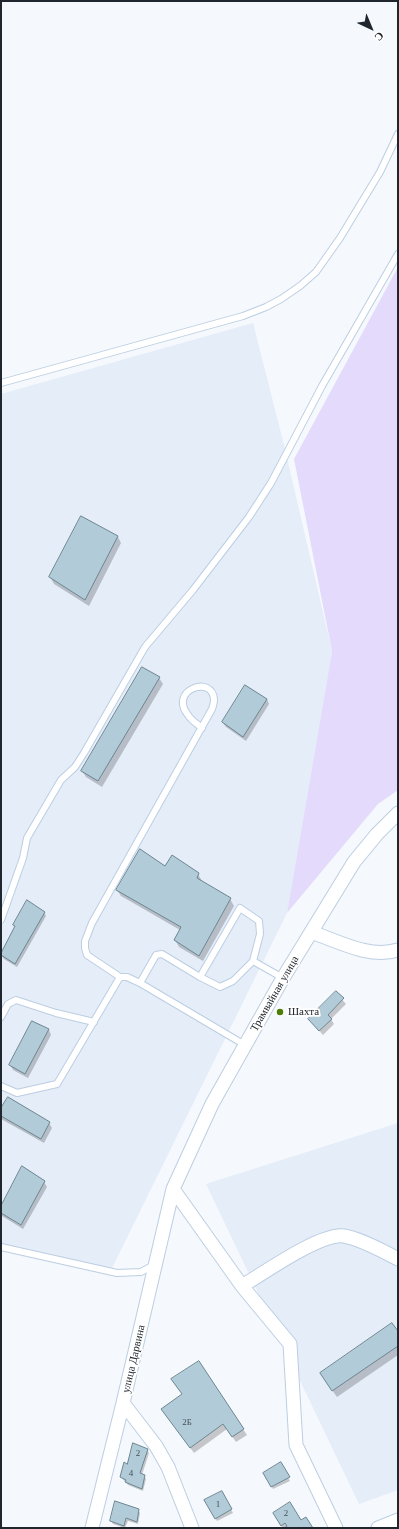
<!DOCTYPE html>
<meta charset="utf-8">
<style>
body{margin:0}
#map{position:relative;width:399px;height:1529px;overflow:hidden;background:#f5f8fd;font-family:"Times New Roman",serif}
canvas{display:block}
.frame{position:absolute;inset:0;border:2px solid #20262e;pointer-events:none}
.north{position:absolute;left:351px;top:8px;width:40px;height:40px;-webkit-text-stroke:3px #fff;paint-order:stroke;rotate:136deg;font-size:11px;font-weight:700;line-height:16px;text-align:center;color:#20262e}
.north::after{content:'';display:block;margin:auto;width:14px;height:18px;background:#20262e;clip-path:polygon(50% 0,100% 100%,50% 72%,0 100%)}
</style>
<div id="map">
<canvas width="399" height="1529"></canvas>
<div class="frame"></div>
<div class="north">С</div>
</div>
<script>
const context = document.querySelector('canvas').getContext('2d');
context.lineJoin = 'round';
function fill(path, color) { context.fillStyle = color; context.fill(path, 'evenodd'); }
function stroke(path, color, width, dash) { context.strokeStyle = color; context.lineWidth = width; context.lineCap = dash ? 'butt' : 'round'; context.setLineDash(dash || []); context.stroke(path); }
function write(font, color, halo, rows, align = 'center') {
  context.font = font + ' "Times New Roman",serif'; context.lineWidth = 3.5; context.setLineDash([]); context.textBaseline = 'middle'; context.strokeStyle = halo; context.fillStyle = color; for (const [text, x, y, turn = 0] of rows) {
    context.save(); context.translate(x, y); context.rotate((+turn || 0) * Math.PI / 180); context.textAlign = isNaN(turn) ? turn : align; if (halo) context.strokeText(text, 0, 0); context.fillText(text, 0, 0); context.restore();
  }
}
const built = new Path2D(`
 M253,323L284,445L332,651L287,913L112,1268L1,1249V394Z
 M398,1123V1490L359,1504L206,1184Z`);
const green = new Path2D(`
 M398,267V790L378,804L287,913L332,651L294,459Z`);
const shadow = new Path2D(`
 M82,517L118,537L121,543L89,606L54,584L50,577Z
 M143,668L159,678L163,684L102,787L86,777L82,771Z
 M267,699L269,704L246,741L226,727L223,723Z
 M198,874L202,881V882L230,899L234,906L203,961L179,947L175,940L180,930L121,896L117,890Z
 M44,912L46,916L17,967L4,959L1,955Z
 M336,992L346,1004L331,1019L334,1024L323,1035L309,1019Z
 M33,1022L49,1030L51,1035L28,1078L13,1070L10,1065Z
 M1,1110L49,1123L52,1128L44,1143L1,1119Z
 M44,1182L47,1187L23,1229L2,1216L1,1208Z
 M398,1333V1355L337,1397L325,1380Z
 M183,1394L243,1429L247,1435L236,1442L227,1429L194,1453L162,1410Z
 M147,1450L149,1453L142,1475L144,1476L146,1479L143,1491L128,1485L121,1477L128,1465Z
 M281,1464L290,1481L273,1489L264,1473Z
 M221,1492L233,1513L217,1521L205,1500Z
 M138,1510L140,1513L138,1524L128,1521L125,1528L113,1524L111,1521Z
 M274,1513L300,1521L312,1528H290L288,1525L283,1528Z`);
const building = new Path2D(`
 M81,516L118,536L85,600L49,577Z
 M142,667L160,677L98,781L81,771Z
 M245,685L267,699L243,737L222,722Z
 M140,849L165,866L172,855L199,873L197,878L231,898L199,956L174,940L181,927L116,890Z
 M27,900L45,912L15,964L1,955V953L15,926L13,925Z
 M336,991L344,998L328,1015L332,1019L319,1031L308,1019Z
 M32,1021L49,1029L25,1074L9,1065Z
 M8,1097L50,1122L41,1139L1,1116V1108Z
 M22,1166L45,1181L21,1225L1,1213V1206Z
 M392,1323L398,1331V1346L332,1391L320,1373Z
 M199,1361L244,1429L232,1437L223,1424L190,1448L161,1409L182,1394L171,1379Z
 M133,1443L148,1449L140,1473L145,1475L142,1489L125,1482L126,1480L120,1477L124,1462L127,1464Z
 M281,1462L290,1477L271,1487L263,1473Z
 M222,1491L232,1509L215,1519L204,1500Z
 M115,1501L139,1509L137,1522L126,1518L124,1526L110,1521Z
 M290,1502L301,1520L306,1517L313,1528H284L287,1526L285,1523L281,1526L273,1513Z`);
const service = new Path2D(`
 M1,383L243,316L266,307L281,299L300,286L316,272L340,238L380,172L398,134
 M1,920L23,858L27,838L61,780L75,767L84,753L145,647L193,590L249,517L271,483L322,386L398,254
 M253,961L233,981L220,987L200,977L240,908L259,921L260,934L253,961L283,978
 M120,977L87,955L85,948V941L92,923L212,709C213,706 214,703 214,700C213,674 168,690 188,715C191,720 197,724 202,728
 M140,983L245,1045
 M1,1017L8,1004L16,1000L56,1013L94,1022
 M1,1086L17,1093L57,1084L120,977H127L140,983L156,955L162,954L200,977
 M1,1247L117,1273L141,1272L154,1265`);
const minor = new Path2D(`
 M311,932C338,941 369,959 398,950
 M173,1189L242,1286L290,1344L296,1445L336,1528
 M242,1286C264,1273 320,1233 344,1236C361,1239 383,1251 398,1259
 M123,1403L156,1446L168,1467L192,1528
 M92,1528L123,1403L173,1189L212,1104L283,978L354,862L377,834L398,813
 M378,1528L398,1520`);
const markers = [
 [280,1012,4,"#4e7d07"]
];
const numberNames = [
 ["2Б",187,1423],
 ["2",138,1454],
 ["4",131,1474],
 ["1",218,1505],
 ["2",286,1514]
];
const streetNames = [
 ["Трамвайная улица",275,994,-60],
 ["улица Дарвина",134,1359,-77]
];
const poiNames = [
 ["Шахта",288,1012]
];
fill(built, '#e4edf8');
fill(green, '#e4dbfc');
fill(shadow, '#0003');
fill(building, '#b1ccd8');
stroke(building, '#6d8691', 1);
stroke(service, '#bccee2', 8);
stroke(minor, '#bccee2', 15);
stroke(service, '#fff', 6);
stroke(minor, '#fff', 13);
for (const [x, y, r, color] of markers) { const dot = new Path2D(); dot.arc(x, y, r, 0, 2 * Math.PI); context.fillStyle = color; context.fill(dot); stroke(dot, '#fff', 1.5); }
write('9px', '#445058', null, numberNames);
write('11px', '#20262e', '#fff', streetNames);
write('11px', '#20262e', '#fff', poiNames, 'left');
</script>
